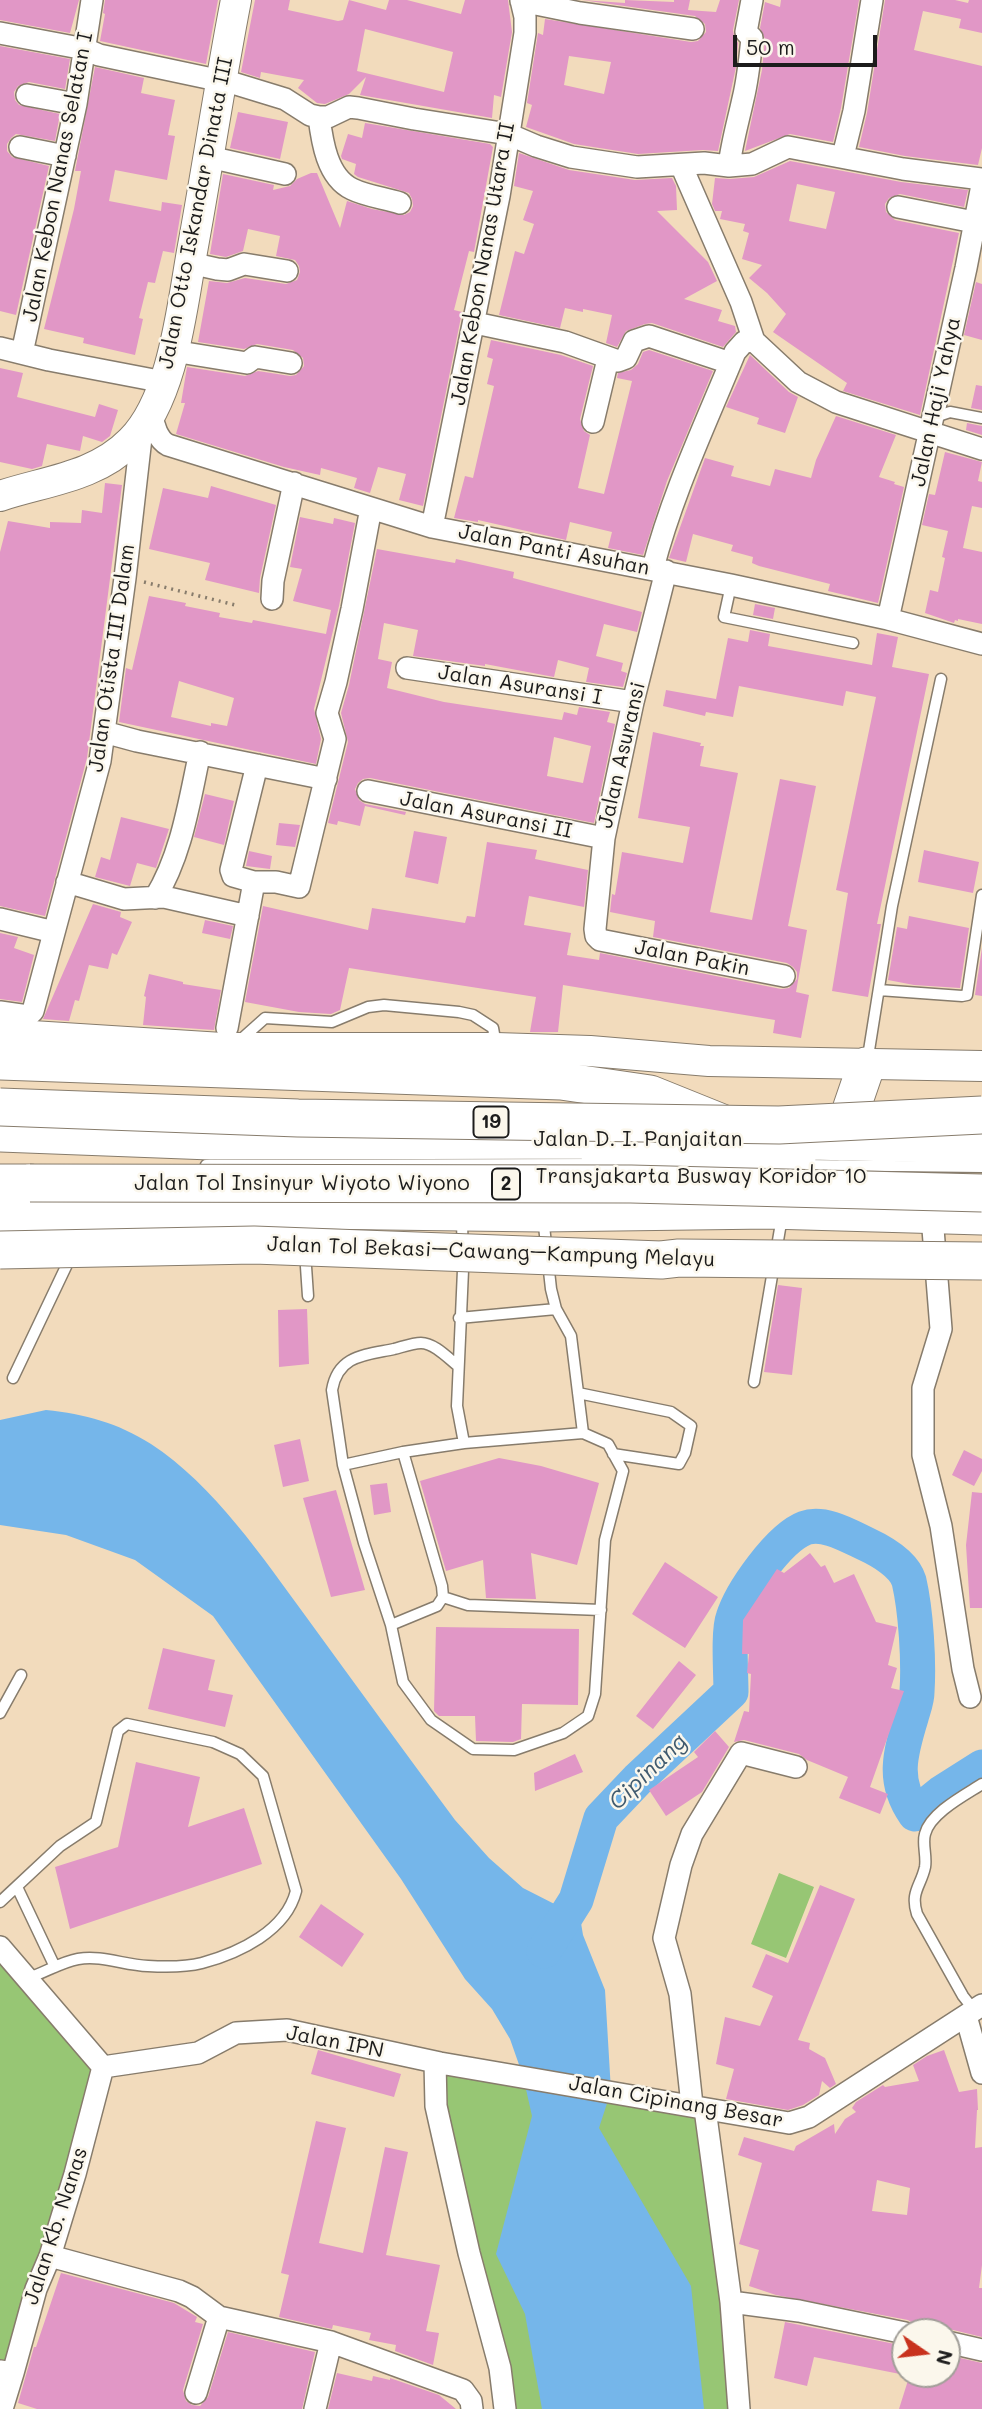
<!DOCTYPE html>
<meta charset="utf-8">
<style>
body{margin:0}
#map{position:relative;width:982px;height:2409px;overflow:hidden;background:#f2dbbc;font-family:Mali,sans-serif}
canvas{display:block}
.north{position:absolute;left:891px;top:2318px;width:70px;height:70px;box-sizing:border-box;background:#fbf7ec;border:2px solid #a29f99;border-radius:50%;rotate:104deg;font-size:19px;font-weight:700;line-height:28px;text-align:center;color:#1c1c1c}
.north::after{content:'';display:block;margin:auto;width:24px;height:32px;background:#c8321e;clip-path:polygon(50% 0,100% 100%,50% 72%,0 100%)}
.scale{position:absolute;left:733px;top:35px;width:144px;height:32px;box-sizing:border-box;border:4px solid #1c1c1c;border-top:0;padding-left:9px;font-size:21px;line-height:24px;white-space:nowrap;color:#1c1c1c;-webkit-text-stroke:5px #fbf7ec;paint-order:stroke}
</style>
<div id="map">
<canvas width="982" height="2409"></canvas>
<div class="north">N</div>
<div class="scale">50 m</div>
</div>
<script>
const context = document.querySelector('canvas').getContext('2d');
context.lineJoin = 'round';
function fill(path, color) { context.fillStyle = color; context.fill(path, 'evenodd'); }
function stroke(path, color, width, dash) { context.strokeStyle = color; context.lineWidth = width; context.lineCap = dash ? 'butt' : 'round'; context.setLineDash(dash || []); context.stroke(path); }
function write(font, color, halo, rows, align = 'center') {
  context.font = font + ' Mali,sans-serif'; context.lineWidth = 5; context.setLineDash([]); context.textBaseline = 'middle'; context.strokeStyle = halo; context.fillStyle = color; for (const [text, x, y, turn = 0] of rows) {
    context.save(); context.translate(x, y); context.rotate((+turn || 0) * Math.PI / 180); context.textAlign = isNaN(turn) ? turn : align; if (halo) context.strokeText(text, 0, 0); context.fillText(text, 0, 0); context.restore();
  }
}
const green = new Path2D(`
 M779,1873L814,1887L786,1958L751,1944Z
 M0,1948L103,2067L13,2373L0,2371Z
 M435,2062L705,2109L739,2409H505Z`);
const water = new Path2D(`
 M46,1410C85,1414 118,1423 151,1444C214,1485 263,1558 307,1618C356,1685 405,1753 455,1820L489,1858L523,1888L580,1917L583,1935L605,1990L611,2091L599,2128L691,2286L704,2409H542L525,2314L496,2254L532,2116L523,2076L510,2039L492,2009L465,1979L401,1879L213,1616L135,1560L66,1535L0,1525V1420Z`);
const river = new Path2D(`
 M544,1951L576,1900L601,1818L638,1779L731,1692C731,1675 728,1631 733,1618C741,1592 779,1538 805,1528C824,1521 849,1536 866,1544C881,1551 904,1564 909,1581C916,1611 919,1661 917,1692C917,1701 913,1710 911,1718C900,1754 892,1781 915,1814L941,1793L982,1767`);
const building = new Path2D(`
 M0,0H79L70,33L0,20Z
 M105,0H218L206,64L100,41L105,14L103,13Z
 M255,0H290L288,10L338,21L343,20L349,0L386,10L389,0H407L461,14L465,0H508L512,32L501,97L494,95L492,118L360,95L366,77L349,94L325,104L317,103L298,88L304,80L261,72L260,78L241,72ZM365,29L453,52L444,92L357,71Z
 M582,0L625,3V0L674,2V0H690L688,10L716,12L720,0H739L733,30L734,36L738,43L736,67L718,151L703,150L638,154L574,144L526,127L532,105L527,103L538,33L543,35L545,19L691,42L698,41L706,32L705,24L695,16ZM569,56L611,62L604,94L564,85Z
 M781,0H859L841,108L833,142L790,134L745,151L762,70L765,39L760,28L765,2L780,7Z
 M885,0H955L968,3L969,0H982V33L959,28L961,19L923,11L914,50L982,66V148L978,165L905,156L859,147L867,113Z
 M0,46L70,59L65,89L29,82L18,86L14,92L15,100L19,105L60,114L55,141L16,134L11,138L7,144V151L12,157L49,166L16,315L0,311Z
 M95,67L144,78L141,93L175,100L168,135L175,136L167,180L115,170L109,201L161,211L162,202L182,205L174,253L163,251L155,283L148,282L139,318L143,319L135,355L83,343L84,338L44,329L74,209L81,171H75Z
 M238,112L288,122L280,159L230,148Z
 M365,123L490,144L493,147L474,252L469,251L454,310L462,312L423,506L399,500L406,474L378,467L370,493L354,488L357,478L321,468L320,475L284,467L176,434L185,403H181L187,367L245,376L258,371L290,376L296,375L304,366L303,358L293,350L257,344L244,349L198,342L209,281L227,283L245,278L286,284L297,280L300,272L299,266L295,260L276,256L280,236L248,229L243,251L226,257L210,254L223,174L274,185L273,190L290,186L297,179L311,173H317L340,228L347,201L372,209L404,215L410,212L413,206L412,199L409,193L358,177L354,174L356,164L342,159L341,156L348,134L362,138Z
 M519,153L569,170L635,180L672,178L676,186L677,210L657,211L708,262L717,281L684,299L722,310L718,321L735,326L736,332L723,347L652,323L645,324L626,331L617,347L606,343L612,315L583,309V312L565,308L560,328L499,315L515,251L524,254L534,224L523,220L533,191L514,186Z
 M790,161L901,182L968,190L964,207L900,194L889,198L885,204L886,212L895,220L959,233L920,415L843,391L847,383L773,332L786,314L767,293L749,278L762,265L742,259L749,233L743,231L745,224L720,219L722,211H715L712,204L715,178L730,179L754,177ZM797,184L835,192L826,229L789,221Z
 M976,282L982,284V340L964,335Z
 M491,340L561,355L593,366L580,419L584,431L590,435L578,488L604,494L632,381L617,378L618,373L631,370L638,364L643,352L649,350L713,371L667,481L643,555L608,548L612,532L570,522L566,540L478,520V522L454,518L465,476L473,478L494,386L487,384L493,359L487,357Z
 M750,355L789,392L798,397L785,433L757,424L759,418L726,407Z
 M0,368L23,373L17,397L95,417L99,404L118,410L110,436L102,442L83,436L80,451L47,444L42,466L32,469L0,462Z
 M976,385L982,386V410L971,408Z
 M836,416L896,435L879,477L895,482L894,484L904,487L878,603L828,591L830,584L759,566L752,563L753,557L731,551L733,545L693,534L686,562L669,558L705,458L734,466L731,476L770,486L775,469L811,478L816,460Z
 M967,423L982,426V435L966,430Z
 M945,452L982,462L978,481L982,482V508L972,506L963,548L982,552V624L958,619V621L955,620L954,623L925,613L930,590L938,592L945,558L942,557L948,531L922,525L929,494L935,495Z
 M105,483L122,485L87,758L45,916L0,906V552L8,521L50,528V522L81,523L82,510L102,513Z
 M211,486L276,505L260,578L259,593L205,580L210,563L149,549L163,488L208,498Z
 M300,517L333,524L334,518L355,523L339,606L314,709L321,739L316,764L119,722L126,668L132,670L149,596L186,603L185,606L220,613L219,617L252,623L253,620L326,634L331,610L293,601L302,569L290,567ZM179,681L234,698L227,726L211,723V726L171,717Z
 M377,549L455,563L456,559L514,572L513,578L642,612L637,632L604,624L596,656L623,663L621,671L627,673L623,687L586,682L589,668L558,660L554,677L485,664V666L413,656L418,630L384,623L378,659L392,662L387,688L444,702L562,720L564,712L577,715L579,707L610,712L607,722L615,724L594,823L370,778L363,779L358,783L355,789L359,800L365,804L406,812L405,815L365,806L360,826L338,821L337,825L328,823L348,742L341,713L349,685ZM554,737L591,746L583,783L547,776Z
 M755,604L775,608L773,619L753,615Z
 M750,630L770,634L768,646L872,665L877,633L898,637L892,667L929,674L877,924H881L868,997L832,991L848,893L836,890L876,697L846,691L843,706L739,686L733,717L706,712L705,716L663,706L666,690L716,699L728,638L748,642Z
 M653,732L701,743L700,746H704L700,766L738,773L710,912L752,920L780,779L816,786L788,926L807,930L796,992L809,995L801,1038L773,1033L775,1020L563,985L558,1032H530L536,997L349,968L340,1010L331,1014L299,1012L245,1002L263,906L368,930L372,908L465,923L467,916L475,917L487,842L537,850L535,859L588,870L584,907L529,896L524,925L571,933L567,955L599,960L600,953L781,989L789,988L797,979V972L793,967L787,963L653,937L655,921L610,912L612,894L615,895L622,852L683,863L690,827L638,818Z
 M205,794L234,801L224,845L194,837Z
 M121,817L169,829L156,868L137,863L130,886L95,877L101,857L110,860Z
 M279,823L300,825L295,847L276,845Z
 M414,831L447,837L438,884L405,877Z
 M924,850L979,862L973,893L918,882Z
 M249,851L272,856L270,869L246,866Z
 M93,904L121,912L120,917L132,922L117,955L112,953L108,969L89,965L79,1001L75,1000L69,1021L43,1019Z
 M909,916L969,928L960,988L914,985L888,980L897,927L907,929Z
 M205,920L233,926L230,939L202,933Z
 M0,933L18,937L14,948L34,955L22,1002L0,999Z
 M982,948V996L975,995Z
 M149,974L183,982V984L221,990L214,1030L143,1025L146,997L144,996Z
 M778,1285L802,1288L792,1375L764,1372Z
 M307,1309L309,1364L279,1367L278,1310Z
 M300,1439L309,1481L283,1487L274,1445Z
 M964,1450L982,1459V1471L974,1486L952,1475Z
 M499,1458L541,1466L599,1483L577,1565L531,1553L536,1599L486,1598L483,1560L446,1571L420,1481Z
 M387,1483L391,1512L374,1515L370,1485Z
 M336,1490L365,1590L331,1597L303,1498Z
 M972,1492L982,1493V1608H970L966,1545Z
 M810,1553L821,1567L825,1565L834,1583L854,1574L876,1622L897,1627L888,1665L897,1668L891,1688L904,1691L870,1787L888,1794L880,1814L839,1798L848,1777L807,1760L799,1754L744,1740L734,1742L744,1711L749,1712L751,1674L747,1673L749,1654H742L743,1620L777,1569L784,1573Z
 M665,1562L718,1597L685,1648L632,1614Z
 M436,1627L579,1629L578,1705L522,1704L521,1739L513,1742L476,1741L475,1716H439L434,1711Z
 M163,1648L215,1660L208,1690L233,1695L225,1727L148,1709Z
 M679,1661L696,1675L653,1729L636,1716Z
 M715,1731L729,1747L702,1792L666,1816L649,1790L698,1757L694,1752Z
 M575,1754L583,1772L535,1791L534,1773Z
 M136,1762L200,1777L188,1827L244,1808L262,1864L70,1929L55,1867L118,1847Z
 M820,1885L855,1899L798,2040L810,2043L809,2049L825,2058L836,2084L830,2088L822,2081L819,2095L803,2105L788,2110L726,2099L734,2069L716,2064L725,2017L760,2026L773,1996L752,1987L766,1954L788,1963Z
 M321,1904L364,1934L342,1967L299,1937Z
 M318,2050L401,2074L394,2097L311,2074Z
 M944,2050L959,2092L977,2089L978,2110H977L975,2148L982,2147V2265L979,2288H982V2337L949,2329L939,2332H918L914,2324L908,2320L776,2295L749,2286L759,2250L739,2244L762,2163L738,2155L744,2137L794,2151L796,2146L834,2124L835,2134L845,2119L856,2112L852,2108L856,2102L883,2085L885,2087L919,2081L913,2065L927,2056ZM877,2180L910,2188L907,2215L872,2211Z
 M316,2121L346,2128L319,2243L363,2253L385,2147L408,2152L386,2255L440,2265L426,2331L439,2333L433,2365L395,2351L396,2345L369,2340L371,2333L333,2325L332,2329L279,2317L289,2275L281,2273Z
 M61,2273L174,2303L197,2317L195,2322L203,2324L183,2390L186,2401L192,2405L200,2406L208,2397L228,2332L315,2352L302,2409H37L18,2403L34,2347H36Z
 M785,2322L905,2346V2375L814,2357L807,2386L774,2378Z
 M947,2355L982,2363V2409H899L910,2374H947Z
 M337,2373L372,2381L373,2376L390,2380V2378L439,2395L456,2409H328Z`);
const path = new Path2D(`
 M144,582L239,606`);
const lane = new Path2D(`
 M932,418L950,412L982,418
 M731,585L724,617L853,643
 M879,990L962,996L967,995L982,895
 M237,1043L265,1018L332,1022L368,1007L384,1005L459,1012L473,1015L493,1028L496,1045
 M867,1063L892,906L941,679
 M206,1165L596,1164
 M801,1165L982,1167
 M543,1217L551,1289L556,1309L571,1336L583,1433
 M462,1218L463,1270L457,1406L464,1443L403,1452L343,1465L364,1543L391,1625L403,1682L431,1720L473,1749L514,1750L563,1733L588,1716L595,1694L605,1540L623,1471L608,1444L583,1433L464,1443
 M305,1252L308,1296
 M459,1318L556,1309
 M13,1378L72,1254
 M754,1382L782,1217
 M578,1393L671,1412L691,1426L685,1453L679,1464L613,1454
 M343,1465L332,1390C338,1355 365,1355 394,1349C402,1347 413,1343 421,1343C434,1343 448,1358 458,1366
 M443,1597L468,1605L601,1610
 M391,1625L437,1606L443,1597L442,1586L403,1452
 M0,1713L21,1675
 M17,1887L55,1967
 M0,1902L60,1846L96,1822L118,1731L127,1724L213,1742L240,1754L263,1776L296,1891C286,1931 239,1953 202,1963C186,1967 164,1967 148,1966C124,1965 102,1955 78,1959C61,1962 44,1973 28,1978
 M974,2010L963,1996L917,1914C910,1892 921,1886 925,1867C927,1856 922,1844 925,1834C930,1813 965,1795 982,1784`);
const street = new Path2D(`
 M521,1L580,13L693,29
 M0,33L85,49L99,55L236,84L285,99L310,115L319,117H328L349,107L358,108L414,119L508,134L536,146L571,157L637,167L704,163L729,166L752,164L788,147L903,169L982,179
 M27,95L76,104
 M319,117C322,141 327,177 352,189C366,196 384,198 400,203
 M20,147L65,156
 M843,156L854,111L872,0
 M209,157L285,174
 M681,165L741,302L754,341
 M729,166C732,142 738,122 743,99C748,79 750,58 752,38L746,32L752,0
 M898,207L974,222
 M190,263L217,269L228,270L244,264L287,271
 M475,323L565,342L618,361L626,358L634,341L649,336L730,363
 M0,348L49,360L164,382
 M173,351L247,363L255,357L291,363
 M22,353L76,104L92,0
 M152,414C153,425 158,440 168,445L432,527L731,585L888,619L982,644
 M593,422L608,359
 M432,527L499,196L525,33V17L521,0
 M653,568C672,494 706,423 735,352L744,342L754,341L798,382L836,402L982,449
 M666,571L633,702L604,838L595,929L596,936L600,940L784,976
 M272,599L273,581L294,483
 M888,619L966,268L982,185
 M407,668L633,702
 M104,732L137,741L326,779
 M368,791L604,838
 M67,882L124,899L164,897L248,916
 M254,882L233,876L231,870L257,765
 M155,898C182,854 189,802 200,752
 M0,919L54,932
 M0,1012L28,1016L33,1011L100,761L125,578L142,429
 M227,1028L254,882H276L299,887L335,739L327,713L336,682L352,609L371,508
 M933,1229L941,1329L923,1388V1455L941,1526L963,1669L970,1697
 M0,1947L103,2067L198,2053L236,2033L287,2030L440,2063L789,2123L809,2117L982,2005
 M966,2016L982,2073
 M435,2062L436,2106L469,2253L500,2368L505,2409
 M692,2105L680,1994L664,1938L681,1865L692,1834L741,1753L796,1767
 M705,2109L731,2302L739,2409
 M50,2256L179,2291L192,2297L219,2317L331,2342L463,2390L471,2401L472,2409
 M731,2302L799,2311L905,2333
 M947,2342L982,2350
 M0,2371L13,2373L36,2289L50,2256L75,2174L103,2067
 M196,2393L219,2317
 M2,2409L13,2373
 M315,2409L331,2342`);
const secondary = new Path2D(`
 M0,496C45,481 96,477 131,441C174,398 182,305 193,246C208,164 220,82 236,0
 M0,1034L222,1048H496L590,1051L709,1061L982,1066`);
const highway = new Path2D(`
 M0,1061L561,1081L650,1094L722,1123
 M0,1133L211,1141L629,1140
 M767,1140L982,1145
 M840,1142L866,1066
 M600,1156L797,1158
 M0,1183H30
 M0,1216L305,1210L542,1213L769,1210L982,1216`);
const highwayBridge = new Path2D(`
 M0,1107L298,1118L779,1125L982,1115
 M30,1183L631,1184L982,1193
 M0,1250L254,1245L661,1260L679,1258L982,1261`);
const shields = [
 [491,1122,35],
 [506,1184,28]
];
const shieldNames = [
 ["19",491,1122],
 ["2",506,1184]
];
const streetNames = [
 ["Jalan Kebon Nanas Selatan I",58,177,-79],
 ["Jalan Otto Iskandar Dinata III",196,213,-79],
 ["Jalan Kebon Nanas Utara II",483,264,-80],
 ["Jalan Haji Yahya",936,402,-78],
 ["Jalan Panti Asuhan",554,550,11],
 ["Jalan Otista III Dalam",112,658,-82],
 ["Jalan Asuransi I",520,685,9],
 ["Jalan Asuransi",622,755,-77],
 ["Jalan Asuransi II",486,815,11],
 ["Jalan Pakin",692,958,11],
 ["Jalan D. I. Panjaitan",638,1140],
 ["Transjakarta Busway Koridor 10",701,1177],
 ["Jalan Tol Insinyur Wiyoto Wiyono",302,1184],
 ["Jalan Tol Bekasi–Cawang–Kampung Melayu",491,1252,2],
 ["Jalan IPN",335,2042,11],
 ["Jalan Cipinang Besar",676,2102,10],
 ["Jalan Kb. Nanas",56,2226,-72]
];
const waterNames = [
 ["Cipinang",648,1772,-44]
];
fill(green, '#97c674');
fill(water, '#75b6ea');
stroke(river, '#75b6ea', 35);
fill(building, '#e197c6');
stroke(lane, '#877c6c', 13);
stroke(street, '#877c6c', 24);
stroke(secondary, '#877c6c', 32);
stroke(highway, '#877c6c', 39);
stroke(path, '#877c6c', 3.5, [2, 5]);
stroke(lane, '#fff', 10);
stroke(street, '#fff', 21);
stroke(secondary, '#fff', 30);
stroke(highway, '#fff', 37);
stroke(highwayBridge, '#877c6c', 39, []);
stroke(highwayBridge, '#fff', 37);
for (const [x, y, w] of shields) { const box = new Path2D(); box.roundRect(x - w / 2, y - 15.5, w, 31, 5); context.fillStyle = '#fbf7ec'; context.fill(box); stroke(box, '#1c1c1c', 2); }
write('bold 19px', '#1c1c1c', null, shieldNames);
write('21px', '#1c1c1c', '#fbf7ec', streetNames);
write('italic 23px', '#405a6e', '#fbf7ec', waterNames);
</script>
